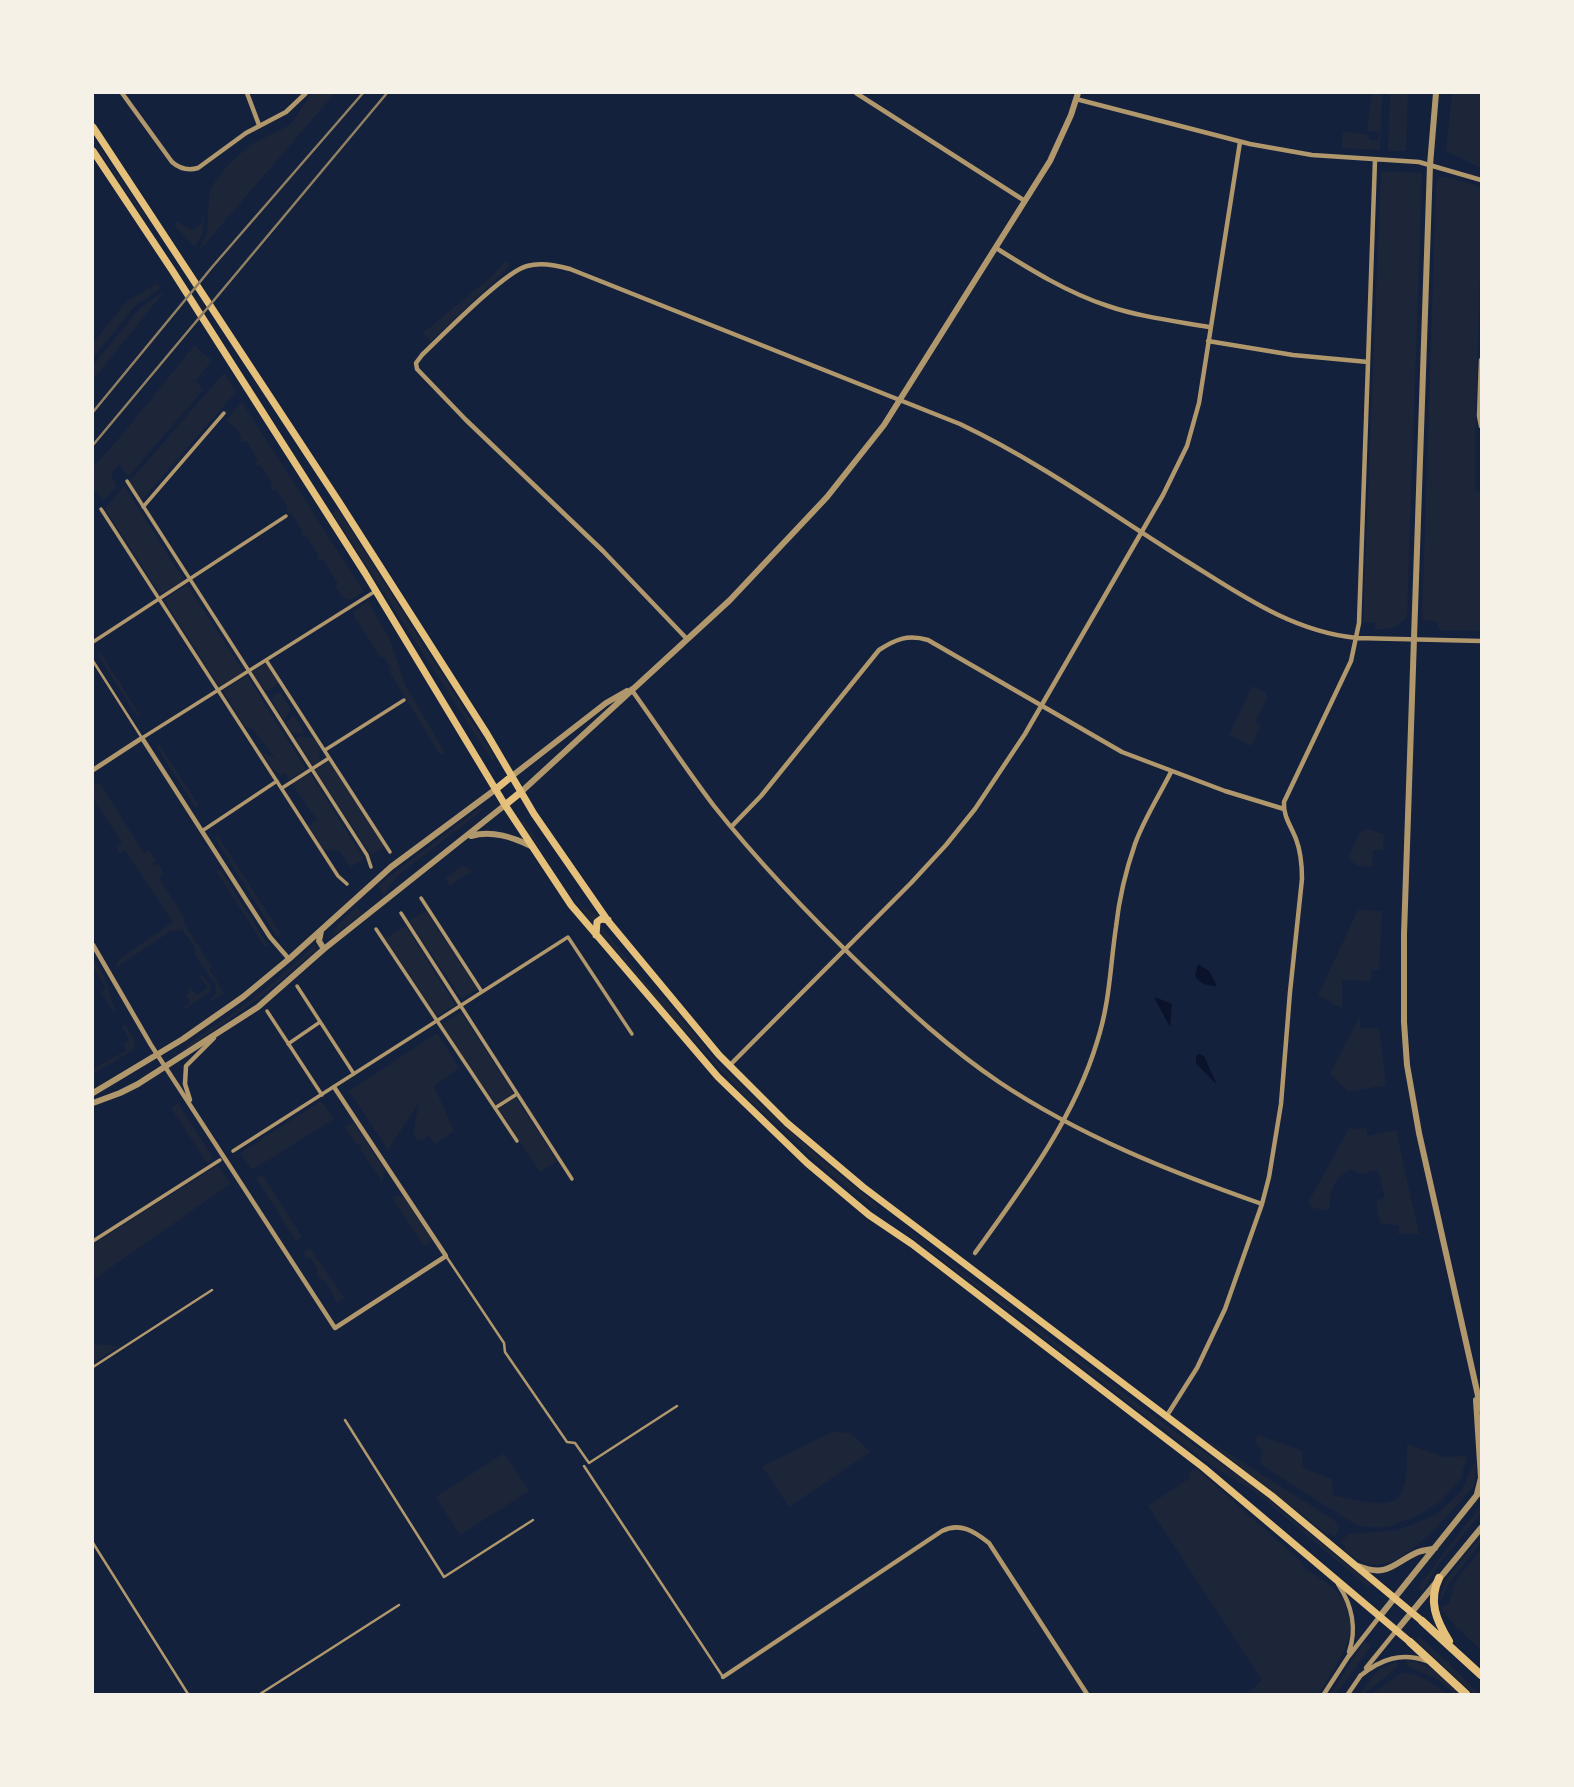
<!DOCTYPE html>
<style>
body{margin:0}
#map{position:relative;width:1574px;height:1787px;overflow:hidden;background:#14213d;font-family:"Golos Text",sans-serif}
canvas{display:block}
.frame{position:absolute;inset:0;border:94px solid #f6f1e7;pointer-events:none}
</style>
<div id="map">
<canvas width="1574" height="1787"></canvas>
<div class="frame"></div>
</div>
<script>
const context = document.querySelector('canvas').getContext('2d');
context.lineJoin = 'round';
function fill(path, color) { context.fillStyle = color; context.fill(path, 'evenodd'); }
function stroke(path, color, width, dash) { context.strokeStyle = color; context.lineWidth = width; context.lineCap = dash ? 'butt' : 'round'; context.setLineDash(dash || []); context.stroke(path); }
const green = new Path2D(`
 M312,93H335L198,252L207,234L209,196L212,186L226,167L250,145L290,125Z
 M1372,93H1382L1380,150L1341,148L1343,131L1369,135V140L1378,141L1379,132L1367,131Z
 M1390,93H1408L1406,151H1388Z
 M1452,93H1481V168L1446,151Z
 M93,138L146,217L144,218L93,142Z
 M1381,171L1422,173L1407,617C1394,629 1393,629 1375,629V622H1363Z
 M1444,177L1476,185L1481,190C1481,289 1475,389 1475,489L1481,493V631L1440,630L1436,621L1422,620L1436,186L1438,178Z
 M202,214L204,217L202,234L195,247L174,225L178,221L183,226L193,230L202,223Z
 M505,261L509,262V267L431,341L423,333L492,276Z
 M157,283L160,288L158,290L134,307L93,358V343L126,302Z
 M162,292L163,293L93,380V365L139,309Z
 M195,345L202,353L212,360L196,381L203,390L128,477L119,464L111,473L116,487L104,500L93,490V467L121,436Z
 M224,373L236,392L142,500L130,481Z
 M242,402L364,592L350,600L342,597L335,586L338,584L323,559L319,561L317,558L319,556L306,536L303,538L301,534L303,532L291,513L288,514L286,510L288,508L276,489L273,490L270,486L273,484L260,465L257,466L255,462L258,460L246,441L242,442L240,440L242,438L233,425L231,426L227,419Z
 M124,486L184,580L161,595L105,509Z
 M338,509L495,758L492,760L332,513Z
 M187,585L244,672L220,687L164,600Z
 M368,601L392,644L405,685L445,752L440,755L389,671L391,669L384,657L381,658L354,616V611Z
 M100,652L140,715L137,716L97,654Z
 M266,663L279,683L270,690H265L252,672Z
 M247,676L306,769L289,780L285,773L282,775L273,770L260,751L275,758L252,728L245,727L223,691Z
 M1252,686L1266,693L1267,698L1255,722L1261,725L1251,746L1229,735Z
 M277,693H281L291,709L284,721L271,699Z
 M294,715L305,734L292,733L286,723Z
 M301,736L315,739L319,745L320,761L313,765L296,739Z
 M159,744L199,806L196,808L156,746Z
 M329,761L385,846L371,855L315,770Z
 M310,773L364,859L351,867L339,851L324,850L309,826L317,820L292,784Z
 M99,782L144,853L149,850L156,861L153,863L154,866L158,864L164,874L159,878L186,920L183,922L212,967L209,969L224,993L212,1001L211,999L216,993V985L195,955V947L182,930L171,931L117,967L116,964L122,957L173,922L125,850L120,853L116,847L122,843L93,798V786Z
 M480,808L482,810L479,813L398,875L384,895L378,886L386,879Z
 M523,819L568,889L583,906L600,917L591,922L521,821Z
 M1368,829L1384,834L1383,850H1373L1372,867L1358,866L1348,858L1359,834Z
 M218,836L281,934L277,937L215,838Z
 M462,865L472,871L450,886L445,879Z
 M215,869L221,871L268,945L265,947Z
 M357,906L362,914L331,937L339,923Z
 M1358,910L1382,911L1379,970H1371V981L1342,980V1009L1318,995Z
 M426,911L477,989L462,999L409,921Z
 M599,923L652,990L665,999L715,1059L759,1103L821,1159L878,1206L876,1210L828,1172L742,1093L676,1022L598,930Z
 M406,926L455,1005L437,1016L385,938Z
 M315,945L316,950L265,994L187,1049L186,1046L261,993Z
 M93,963C109,972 107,995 116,1011L114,1012L101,992L106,988L93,967Z
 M202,974L211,987L210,992L186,1008L184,1007L190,1002L181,988L187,995L189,993L187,990L191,988L197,995L208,987L200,977Z
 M461,1012L557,1161L540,1172L442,1024Z
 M1358,1019H1360V1028H1379L1386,1085L1349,1092L1330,1074Z
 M122,1026H126L135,1040L133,1050L93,1074V1069L127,1050L123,1044L129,1039Z
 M437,1033L459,1068L434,1086L454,1131L435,1144L429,1136L418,1141L413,1135L419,1103L388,1150L349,1091Z
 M321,1101L334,1119L252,1170L240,1153Z
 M178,1103L213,1158L207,1163L171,1108Z
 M354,1123L385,1171L382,1181L360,1149L362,1147L359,1143L357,1145L344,1126Z
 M1366,1127L1368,1136L1396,1130L1419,1234H1398L1399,1226L1380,1223L1376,1200L1385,1198L1378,1170L1361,1174L1350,1169C1331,1182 1331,1189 1329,1211L1312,1208L1308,1203L1349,1128L1357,1129Z
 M218,1165L230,1184L93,1280V1244Z
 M262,1174L302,1237L296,1241L256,1178Z
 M403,1196L432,1240L424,1246L392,1197Z
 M905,1229L1175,1432L1243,1479L1371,1584L1368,1587L1258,1494L1205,1461L915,1239L904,1231Z
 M310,1248L344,1298L337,1303L325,1280L322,1281L316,1273L318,1270L310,1257L307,1259L303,1253Z
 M93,1344L119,1346L93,1363Z
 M833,1432L851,1433L870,1452L789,1507L762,1466Z
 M1258,1435L1302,1451L1303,1468L1332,1479L1333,1495C1392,1508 1409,1515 1407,1444L1444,1457L1467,1456L1461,1479L1441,1501L1417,1516L1390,1526L1376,1528L1356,1525L1260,1464L1263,1452L1255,1441Z
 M1208,1442H1211L1335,1521L1339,1527L1335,1537L1330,1533L1328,1535Z
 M504,1453L529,1491L460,1535L436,1497Z
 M1475,1460L1476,1476L1473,1487C1455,1508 1406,1566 1378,1565C1364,1565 1353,1558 1344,1549L1346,1547L1340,1542L1349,1534L1398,1530L1436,1515L1461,1492Z
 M1195,1468C1232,1499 1267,1532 1304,1564L1302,1566C1315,1576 1325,1580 1336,1591C1369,1624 1338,1663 1319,1694H1247L1262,1680L1148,1506L1190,1478L1189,1472Z
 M1481,1505V1513L1440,1562L1423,1591L1418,1587Z
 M1481,1536V1542L1448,1585L1443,1597L1439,1601L1445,1581Z
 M1481,1549V1650L1456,1627L1440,1608L1449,1603L1455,1582Z
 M1419,1637L1445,1659L1479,1694H1473L1416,1640Z
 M1365,1641L1371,1646L1336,1694H1330Z
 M1404,1660C1429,1660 1443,1678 1459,1694H1454L1439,1680L1409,1667Z
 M1397,1661L1398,1667L1364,1694H1359L1378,1670Z
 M1401,1673C1419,1672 1433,1683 1446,1694H1372Z`);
const water = new Path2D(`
 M1198,964L1209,971L1217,986C1208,986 1200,984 1195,976Z
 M1155,997L1172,1004L1170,1027L1155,999Z
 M1199,1054L1204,1056L1217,1085L1196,1063V1056Z`);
const service = new Path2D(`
 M93,661L142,738
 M446,1256L504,1343L505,1352L567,1442L575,1443L589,1463L677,1406
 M93,1367L212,1290
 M345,1420L444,1577L533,1520
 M584,1466L723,1677
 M93,1543L188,1694
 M260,1694L399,1605`);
const pedestrian = new Path2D(`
 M127,481L367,855L371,867
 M143,507L224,413
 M101,509L338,876L347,884
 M93,642L286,516
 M266,660L390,852
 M142,738L374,592
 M325,750L404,700
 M282,788L329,758
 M202,831L277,781
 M421,898L482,992
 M401,913L572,1179
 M376,929L517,1141
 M297,986L354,1074
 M267,1011L322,1095
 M288,1044L320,1022
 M495,1108L517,1094
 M233,1151L568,937L632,1034
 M93,1241L220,1160`);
const minor = new Path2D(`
 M122,93L172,162C180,169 188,171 198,168L246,133L286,112L306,93
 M247,93L259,125
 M856,93L1025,201
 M1076,99L1250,144L1312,155L1419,162L1481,180
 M996,248C1031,270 1068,293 1108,306C1140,317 1175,321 1209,327
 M1208,341L1293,355L1368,362
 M1481,360L1479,416L1481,426
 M687,639L603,551L466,420L417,369L416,363L422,355C442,336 504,272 527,266C541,262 556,265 570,269L960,424C1040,462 1113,515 1188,562C1241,595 1293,632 1357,638L1481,641
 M631,689C659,728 685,768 714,806C760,864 812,918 865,969C908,1010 950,1049 999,1082C1080,1136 1171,1172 1262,1204
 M93,770L142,738L270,937L289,959
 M732,826L761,796L879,650C896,639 908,634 928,640L1122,752L1225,791L1284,809
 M93,945L151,1045L335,1328L446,1256L334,1087
 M729,1066L911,883L946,845L975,809L1025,734L1163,495L1187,446L1199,403L1240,142
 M190,1100L185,1084L186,1066L214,1038
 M975,1253C1022,1188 1074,1119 1097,1042C1110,1002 1110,967 1116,927C1119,899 1126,870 1135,844C1144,819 1159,796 1171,772
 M1166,1417L1197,1368L1225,1309L1262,1204L1269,1177L1281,1104L1290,992L1302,879C1302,865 1301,852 1296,839C1291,826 1283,816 1284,802L1351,661L1359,623L1375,160
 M1338,1584C1352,1605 1357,1629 1349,1652
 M1366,1668L1396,1631
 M1360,1676C1381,1659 1401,1652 1427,1661
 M723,1677L942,1531C960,1522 974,1531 989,1543L1087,1694
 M1324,1694L1348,1657L1380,1616
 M1348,1694L1361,1675`);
const tertiary = new Path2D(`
 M1436,93L1430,165L1404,934V1022L1407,1065L1419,1133L1481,1409
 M512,776L606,703L627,691
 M521,792L730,600L827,497L884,425L1050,161L1071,115L1078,93
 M471,836C492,830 512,837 531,846
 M321,931L319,941L324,949
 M93,1093L183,1039L243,997L289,959L391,867L496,789
 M93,1103L120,1093L138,1084L258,1007L324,949L505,805
 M1476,1400L1481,1478L1477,1494
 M1358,1566C1389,1578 1393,1563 1418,1552C1424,1550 1430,1550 1435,1548
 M1380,1616L1481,1490
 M1397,1630L1481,1528`);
const primary = new Path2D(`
 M93,127L339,502L487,734L534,814L608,921L719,1055L787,1123L863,1187L1272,1496L1422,1621
 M93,151L172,270L365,573L505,805L571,905L718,1077L807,1163L869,1215L912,1244L1204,1468L1410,1642
 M496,789L512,776
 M505,805L521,792
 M596,935L597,922L601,919L608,920`);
const trunk = new Path2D(`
 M1439,1578C1428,1601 1436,1620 1449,1641
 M1422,1621L1481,1675
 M1410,1642L1466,1694`);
const rail = new Path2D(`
 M93,412L213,266L363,93
 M93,445L387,93`);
fill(green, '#1d2539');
fill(water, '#0b132b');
stroke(service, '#b1986c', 2.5);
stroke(pedestrian, '#b1986c', 3.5);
stroke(minor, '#b1986c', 4.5);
stroke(tertiary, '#b1986c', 6);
stroke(primary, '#e5c07b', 7);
stroke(trunk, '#e5c07b', 8);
stroke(rail, '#918062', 2.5);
</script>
